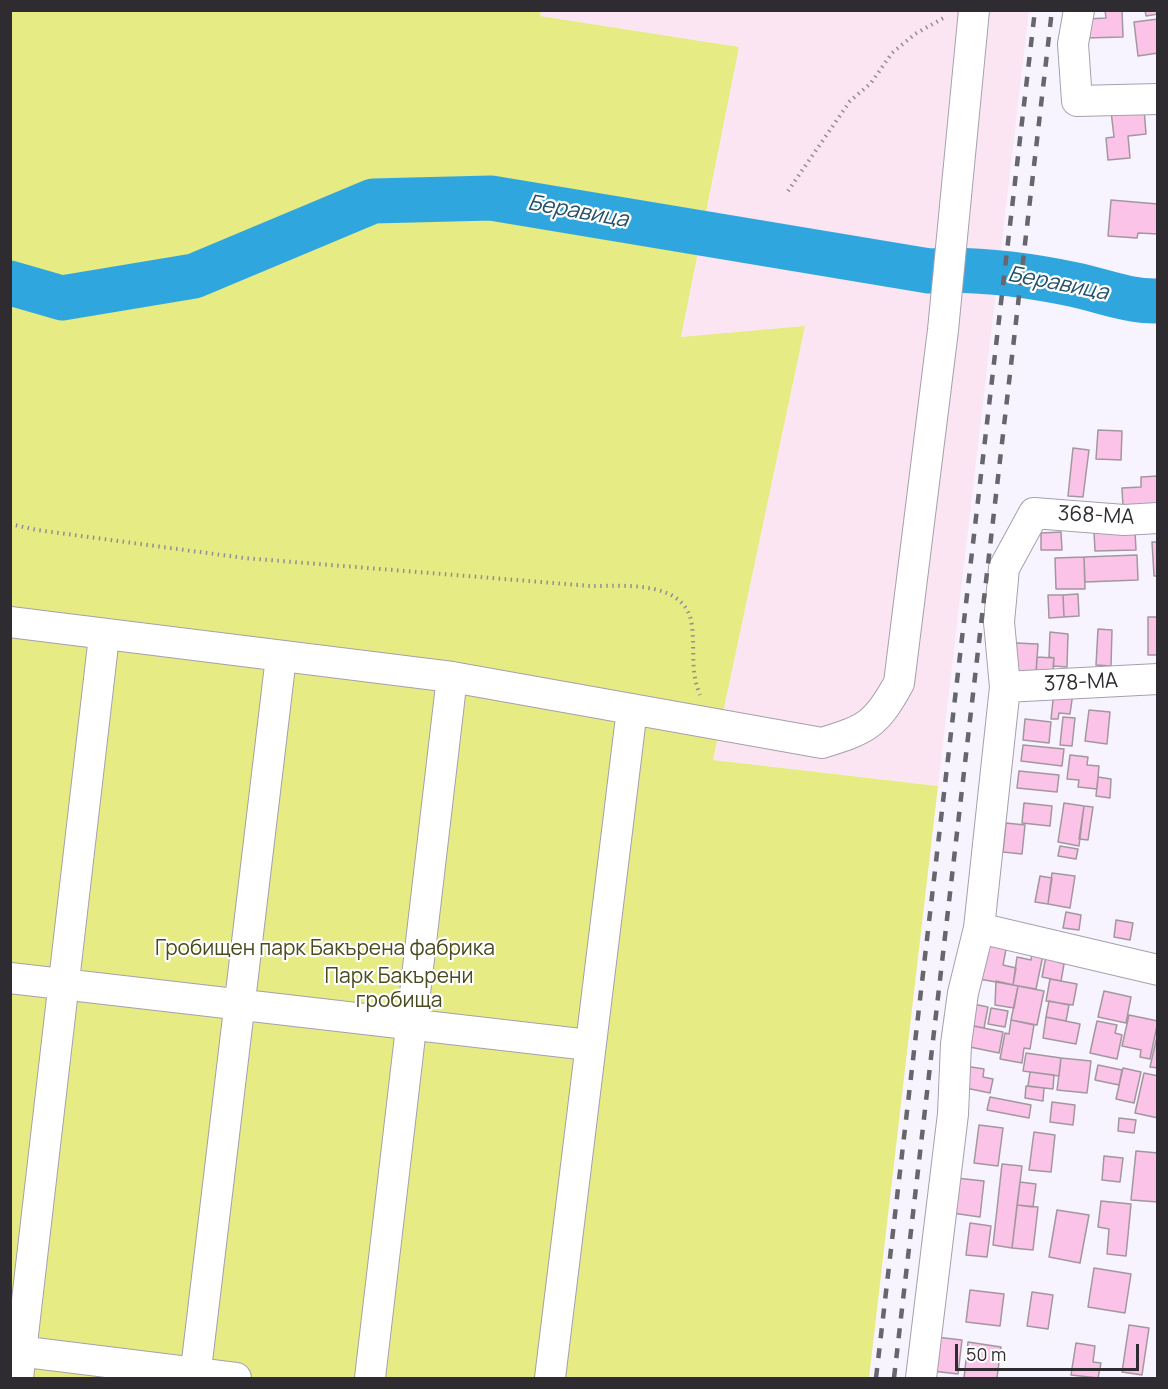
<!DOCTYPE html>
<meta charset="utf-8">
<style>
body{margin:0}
#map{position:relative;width:1168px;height:1389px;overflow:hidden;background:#f8f4ff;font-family:Manrope,sans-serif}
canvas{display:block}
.frame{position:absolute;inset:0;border:12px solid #2e2c31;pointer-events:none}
.scale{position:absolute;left:955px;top:1344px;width:184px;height:27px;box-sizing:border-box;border:3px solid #2e2c31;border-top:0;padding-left:8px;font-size:18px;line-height:21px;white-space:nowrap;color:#2e2c31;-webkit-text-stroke:4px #fff;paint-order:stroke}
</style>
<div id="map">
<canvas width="1168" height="1389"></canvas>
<div class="frame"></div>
<div class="scale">50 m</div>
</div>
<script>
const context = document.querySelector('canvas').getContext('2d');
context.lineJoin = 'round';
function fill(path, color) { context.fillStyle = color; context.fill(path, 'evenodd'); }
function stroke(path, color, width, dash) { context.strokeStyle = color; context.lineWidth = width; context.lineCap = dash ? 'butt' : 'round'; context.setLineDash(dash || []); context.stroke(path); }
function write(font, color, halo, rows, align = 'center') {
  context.font = font + ' Manrope,sans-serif'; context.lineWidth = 4.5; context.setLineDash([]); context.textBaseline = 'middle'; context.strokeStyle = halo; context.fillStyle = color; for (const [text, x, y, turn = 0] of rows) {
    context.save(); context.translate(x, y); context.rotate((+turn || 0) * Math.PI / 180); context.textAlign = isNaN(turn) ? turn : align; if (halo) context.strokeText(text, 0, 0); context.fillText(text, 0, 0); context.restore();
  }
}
const industrial = new Path2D(`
 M541,10L1029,11L938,786L713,760L805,326L681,338L739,47L539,16Z`);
const green = new Path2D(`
 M10,11H541L540,16L739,47L681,337L805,326L713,760L938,786L869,1378H11Z`);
const river = new Path2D(`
 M10,283L62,298L194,276L373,201L491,198L929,271C978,268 1028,275 1076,285C1103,291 1130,302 1158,301`);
const building = new Path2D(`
 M1105,10H1122L1123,37L1085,38V19L1106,18Z
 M1145,10H1158V14L1146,16Z
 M1158,19V53L1138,56L1134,22Z
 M1144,108L1146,134L1128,136L1130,158L1108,160L1106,138L1114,137L1111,111Z
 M1111,200L1158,204V234L1138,233L1137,238L1108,236Z
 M1098,430L1122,431L1121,460L1096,459Z
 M1073,448L1089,450L1083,497L1068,496Z
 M1158,476V505L1123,507L1122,488L1141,487V477Z
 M1135,531L1136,550L1095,551L1094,532Z
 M1061,532L1062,550H1041V533Z
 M1152,542H1158V576H1154Z
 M1137,555L1138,580L1085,582L1084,557Z
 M1084,557L1085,589H1056L1055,558Z
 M1078,594L1079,616L1064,617L1063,595Z
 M1048,595H1063L1064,617L1049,618Z
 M1148,617H1158V655H1148Z
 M1098,629L1112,630L1111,666L1096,665Z
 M1050,632L1068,634L1067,667L1053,666L1054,658L1049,657Z
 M1016,643L1038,644L1036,675L1015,674Z
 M1037,657L1054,658L1053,673L1036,672Z
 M1054,691L1073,693L1070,714L1059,713L1058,719H1051Z
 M1089,710L1110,712L1107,744L1085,741Z
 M1063,717L1075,718L1072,746L1060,745Z
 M1025,719L1051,722L1049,743L1023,740Z
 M1023,745L1064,749L1062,766L1021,761Z
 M1070,755L1088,757L1087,765L1099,766L1097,789L1078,787L1079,780L1067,779Z
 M1019,771L1059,775L1057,792L1017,788Z
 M1098,777L1111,779L1110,798L1096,796Z
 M1024,803L1052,806L1050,826L1022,823Z
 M1064,803L1084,806L1079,846L1058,842Z
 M1084,806L1093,807L1088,840L1079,839Z
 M1006,823L1025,825L1022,854L1003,852Z
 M1060,846L1078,849L1076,859L1058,856Z
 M1052,873L1075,876L1070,908L1048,904Z
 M1040,876L1052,878L1048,904L1035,902Z
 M1066,912L1081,915L1079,930L1063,928Z
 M1116,920L1133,923L1130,940L1114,937Z
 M986,940L1007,944L1003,965L1016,968L1013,985L979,979Z
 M1032,953L1043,955L1036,989L1013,985L1017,957L1031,960Z
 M1046,956L1058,958V962L1064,964L1061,981L1042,977Z
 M1050,979L1077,984L1073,1005L1046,1001Z
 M996,981L1018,986L1014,1008L995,1005Z
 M1018,986L1044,991L1037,1025L1011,1020Z
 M1104,991L1131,997L1126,1023L1098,1017Z
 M1049,1001L1069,1005L1066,1021L1046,1017Z
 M973,1004L988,1007L984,1028L969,1025Z
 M991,1008L1008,1011L1005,1027L988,1024Z
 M1129,1015L1158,1021L1150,1059L1140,1057L1141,1050L1122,1046Z
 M1046,1017L1080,1024L1076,1044L1043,1038Z
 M1011,1020L1034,1025L1030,1049L1024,1048L1022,1063L1000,1059L1005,1033L1009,1034Z
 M1097,1021L1117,1025L1115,1033L1122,1035L1117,1059L1090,1053Z
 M969,1025L1003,1032L999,1053L965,1046Z
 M1158,1032V1068L1150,1067Z
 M1026,1053L1061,1058L1059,1076L1023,1071Z
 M1061,1058L1091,1061L1087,1093L1057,1090Z
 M1098,1065L1122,1070L1119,1085L1095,1080Z
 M965,1066L984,1069L983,1077L993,1079L990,1093L961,1087Z
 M1123,1068L1141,1072L1134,1103L1116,1099Z
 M1030,1072L1054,1075L1053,1089L1028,1086Z
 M1144,1073L1158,1076V1118L1135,1113Z
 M1026,1086L1044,1088L1043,1101L1025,1098Z
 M990,1097L1031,1105L1029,1118L987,1110Z
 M1052,1102L1075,1105L1073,1125L1050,1122Z
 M1119,1118L1136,1120L1134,1133L1118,1131Z
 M979,1125L1003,1128L998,1166L974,1163Z
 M1034,1132L1055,1135L1051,1172L1029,1170Z
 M1136,1151L1158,1153V1202L1131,1200Z
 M1104,1156L1123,1158L1120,1182L1102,1180Z
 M1002,1164L1022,1166L1012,1248L993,1245Z
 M956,1178L984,1181L980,1217L952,1213Z
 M1020,1182L1036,1184L1033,1207L1017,1205Z
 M1101,1201L1131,1204L1126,1256L1107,1254L1109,1229L1098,1227Z
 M1017,1205L1038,1207L1033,1250L1012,1248Z
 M1057,1210L1089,1215L1080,1263L1049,1257Z
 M970,1223L991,1226L987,1257L966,1255Z
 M1094,1268L1131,1274L1125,1313L1088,1307Z
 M970,1290L1004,1294L1000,1326L966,1322Z
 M1032,1292L1053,1295L1048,1329L1027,1326Z
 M1129,1325L1149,1328L1142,1375L1122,1372Z
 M936,1337L962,1340L958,1374L932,1371Z
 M968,1342L1001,1347L997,1378H964Z
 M1076,1343L1095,1346L1093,1362L1101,1363L1098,1378L1071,1375Z`);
const path = new Path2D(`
 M788,191L850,101L871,83L892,53L915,34L947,16
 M10,524L37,530L244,558L591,586C626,586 687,580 692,626C695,651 690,671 700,695`);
const minor = new Path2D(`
 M1079,10L1073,44L1077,101L1158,99
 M10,622L452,677L822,743C867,729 876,725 899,683L943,330L974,10
 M1005,687L1158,679
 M979,928L1158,970
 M10,978L589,1045
 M10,1350L236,1378
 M18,1378L104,636
 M195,1378L281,657
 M370,1378L452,677
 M550,1378L632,709
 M921,1378L953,1114L956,1044L963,993L979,928L1005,687L999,622L1004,568L1034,513L1124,520L1158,518`);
const rail = new Path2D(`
 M876,1378L1035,10
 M894,1378L1052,10`);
const streetNames = [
 ["368-МА",1096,516,3],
 ["378-МА",1081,683,-3]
];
const parkNames = [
 ["Гробищен парк Бакърена фабрика",325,949],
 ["Парк Бакърени",399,977],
 ["гробища",399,1001]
];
const waterNames = [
 ["Беравица",578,212,10],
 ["Беравица",1058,284,11]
];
fill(industrial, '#fbe5f3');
fill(green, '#e6eb83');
stroke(river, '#2fa7de', 45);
fill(building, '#fac3e7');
stroke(building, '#a3979f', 1.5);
stroke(minor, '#a5a0ad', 32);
stroke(path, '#918e96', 4, [1.5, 4.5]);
stroke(minor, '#fff', 30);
stroke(rail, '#68666d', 4.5, [10, 10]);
write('21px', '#2e2c31', '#fff', streetNames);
write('21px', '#494b1f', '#fff', parkNames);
write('italic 22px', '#245169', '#fff', waterNames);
</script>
